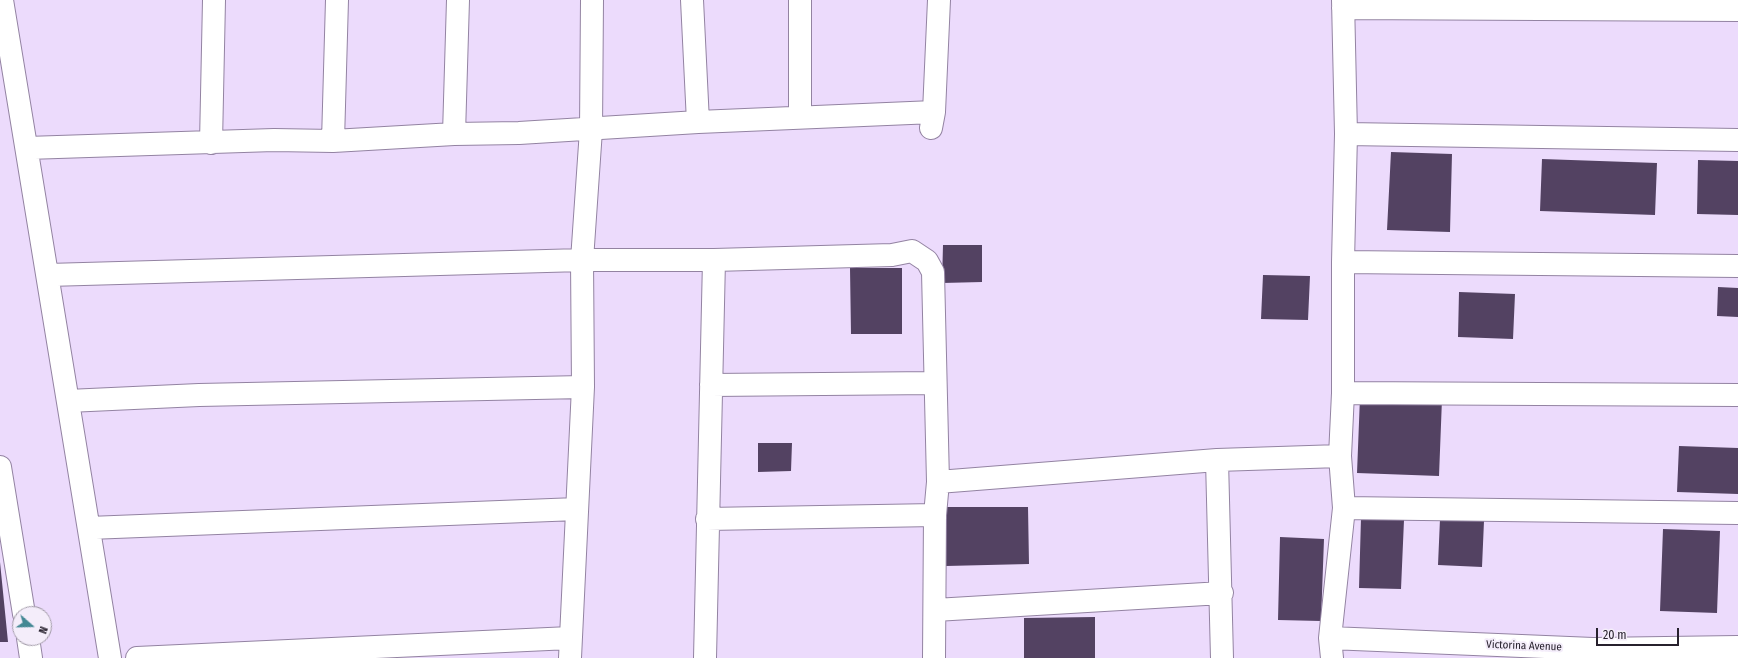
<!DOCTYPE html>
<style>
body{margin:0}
#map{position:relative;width:1738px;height:658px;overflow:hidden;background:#ecdbfc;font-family:"Fira Sans Condensed",sans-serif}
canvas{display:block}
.north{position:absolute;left:12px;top:606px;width:40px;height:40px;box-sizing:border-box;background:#f4edfa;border:1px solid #a29ba8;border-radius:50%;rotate:110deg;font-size:11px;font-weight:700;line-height:16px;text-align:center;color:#27212d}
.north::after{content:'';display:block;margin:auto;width:14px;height:18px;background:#438894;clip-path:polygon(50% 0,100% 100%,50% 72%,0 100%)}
.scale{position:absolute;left:1596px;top:628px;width:83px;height:18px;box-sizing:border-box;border:2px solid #27212d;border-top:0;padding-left:5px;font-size:12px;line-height:14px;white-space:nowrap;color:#27212d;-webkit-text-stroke:3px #f4edfa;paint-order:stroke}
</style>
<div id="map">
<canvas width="1738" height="658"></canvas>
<div class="north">N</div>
<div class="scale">20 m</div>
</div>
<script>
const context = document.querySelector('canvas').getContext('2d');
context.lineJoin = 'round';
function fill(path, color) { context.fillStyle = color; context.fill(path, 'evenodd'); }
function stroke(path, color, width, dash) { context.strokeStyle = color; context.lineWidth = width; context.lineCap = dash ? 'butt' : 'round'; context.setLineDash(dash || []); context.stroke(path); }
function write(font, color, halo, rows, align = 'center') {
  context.font = font + ' "Fira Sans Condensed",sans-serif'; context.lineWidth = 4; context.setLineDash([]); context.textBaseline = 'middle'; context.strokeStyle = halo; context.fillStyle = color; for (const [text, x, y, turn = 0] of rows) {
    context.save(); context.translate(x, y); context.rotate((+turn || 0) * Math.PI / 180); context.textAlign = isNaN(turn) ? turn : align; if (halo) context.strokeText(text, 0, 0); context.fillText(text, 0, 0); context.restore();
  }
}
const building = new Path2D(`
 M1391,152L1452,154L1450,232L1387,230Z
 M1542,159L1657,163L1655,215L1540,211Z
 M1698,160L1738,161V215L1697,214Z
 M943,245H982V282L942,283Z
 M850,268H902V334H851Z
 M1263,275L1310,276L1308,320L1261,319Z
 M1718,287L1738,288V317L1717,316Z
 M1459,292L1515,294L1513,339L1458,337Z
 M1360,397L1442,399L1439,476L1357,473Z
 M758,443H792L791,471L758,472Z
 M1679,446L1738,448V494L1677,492Z
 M945,507H1028L1029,564L946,566Z
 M1361,518L1404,520L1401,589L1359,588Z
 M1440,519L1484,521L1482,567L1438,565Z
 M1663,529L1720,531L1717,613L1660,611Z
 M1280,537L1324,539L1321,621L1278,620Z
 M0,562L8,642H0Z
 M1095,617V658H1024V618Z`);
const minor = new Path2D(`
 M2,0L110,658
 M692,0L698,122
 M800,0V117
 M1343,8L1738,10
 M931,128L934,112L939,0
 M454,134L458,0
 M1346,134L1738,140
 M333,141L337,0
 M211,143L214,0
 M27,148L274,140L333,141L454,134L519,133L698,122L934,112
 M1343,262L1738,266
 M48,275L582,260H714L892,255L912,251L927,261L933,272L938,482L935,515L934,658
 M711,385L935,383
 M1343,393L1738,395
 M68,401L199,395L583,387
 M1217,460L1222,658
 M0,467L24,614
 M938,482L1217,460L1340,456
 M1344,508L1738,513
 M707,519L935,515
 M89,528L577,509
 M935,610L1222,593
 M28,638L31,658
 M1330,638L1344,508L1340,456L1343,393V262L1346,134L1343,0
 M137,658L570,638
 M570,658L583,387L582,260L591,130L592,0
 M705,658L714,260
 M1332,658L1330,638L1593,649L1738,647`);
const streetNames = [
 ["Victorina Avenue",1524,646,2]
];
fill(building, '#534262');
stroke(minor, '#9383a2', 24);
stroke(minor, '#fff', 22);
write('11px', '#27212d', '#f4edfa', streetNames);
</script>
